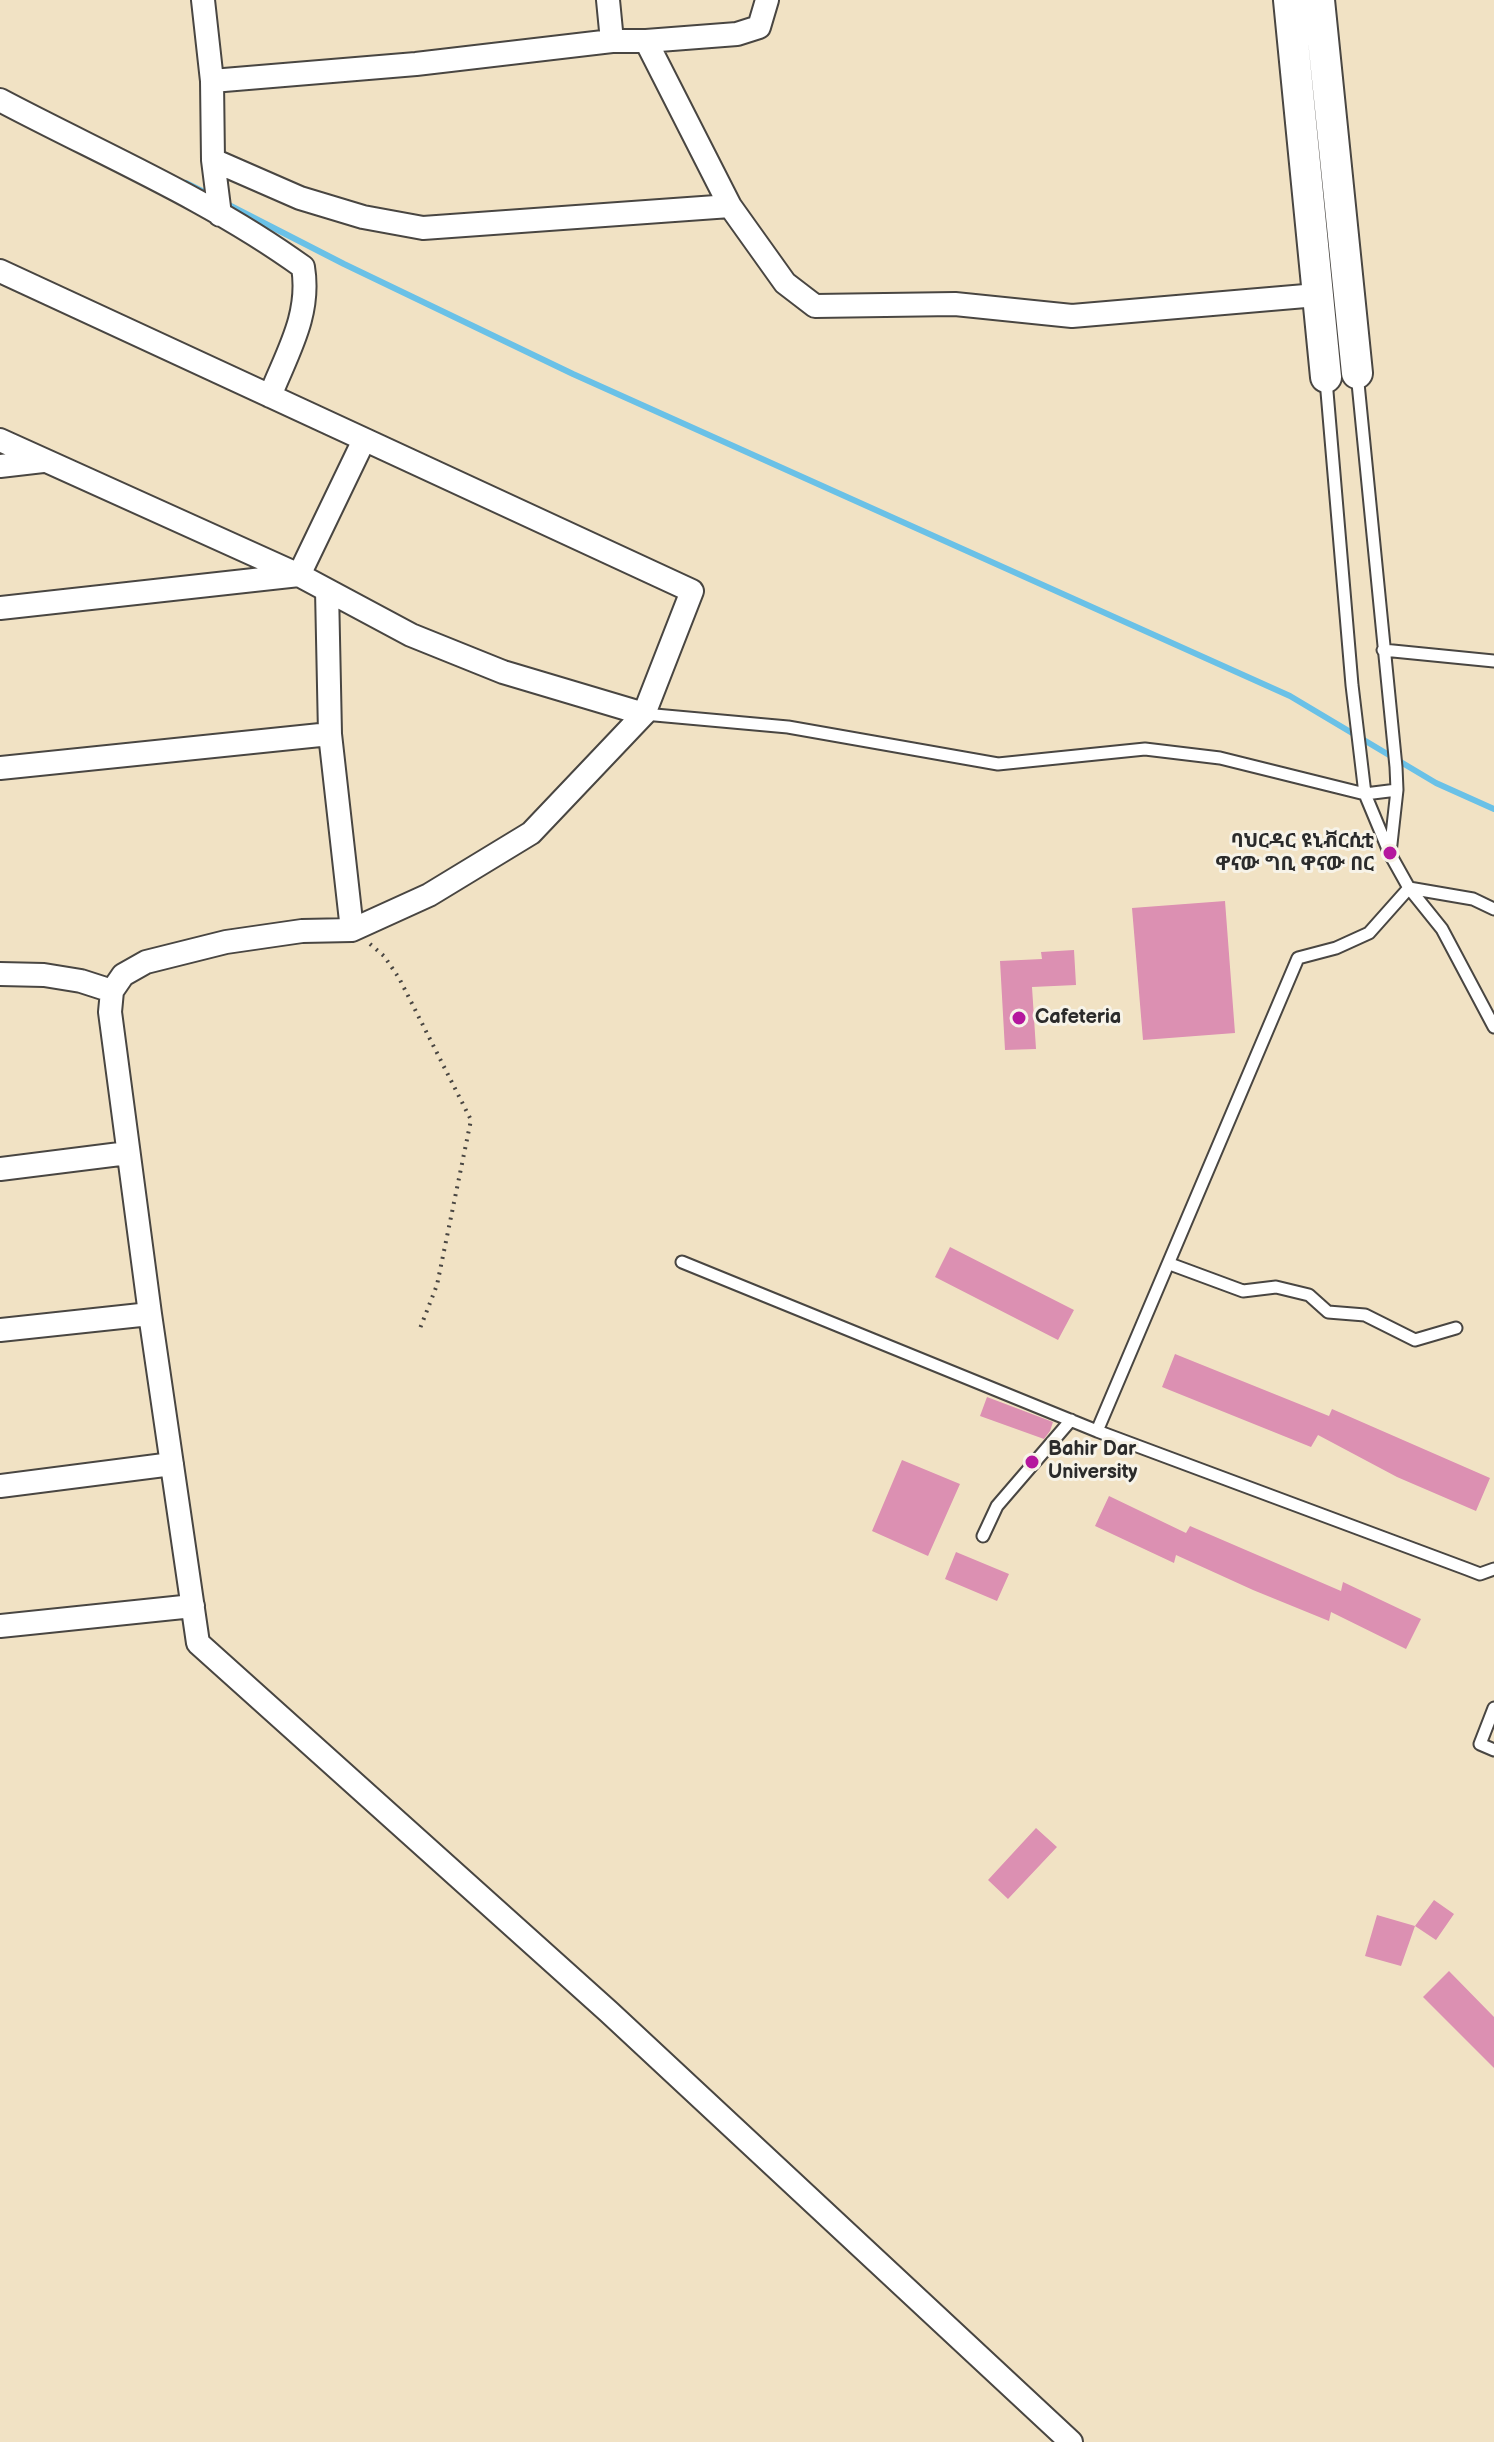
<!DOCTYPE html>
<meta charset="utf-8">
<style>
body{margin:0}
canvas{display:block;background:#f1e2c4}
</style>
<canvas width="1494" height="2442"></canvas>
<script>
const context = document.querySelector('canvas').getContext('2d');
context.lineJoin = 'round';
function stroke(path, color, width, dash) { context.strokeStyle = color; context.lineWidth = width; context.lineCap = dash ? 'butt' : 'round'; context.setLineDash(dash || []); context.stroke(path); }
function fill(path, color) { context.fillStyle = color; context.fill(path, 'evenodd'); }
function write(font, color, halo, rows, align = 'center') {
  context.font = font + ' "Balsamiq Sans","Noto Sans Ethiopic",sans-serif'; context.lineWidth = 6; context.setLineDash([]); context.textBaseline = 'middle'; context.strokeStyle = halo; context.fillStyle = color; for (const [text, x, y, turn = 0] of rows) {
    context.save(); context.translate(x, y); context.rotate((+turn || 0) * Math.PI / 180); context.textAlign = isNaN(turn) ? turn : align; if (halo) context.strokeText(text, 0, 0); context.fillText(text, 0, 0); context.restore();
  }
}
const stream = new Path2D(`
 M186,183L212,196
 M225,203L344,264L573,374L1290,696L1436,783L1494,809`);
const building = new Path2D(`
 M1225,901L1235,1033L1143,1040L1132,908Z
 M1074,950L1076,985L1032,987L1036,1049L1005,1050L1000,961L1042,959L1041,952Z
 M950,1247L1074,1310L1058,1340L935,1277Z
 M1175,1354L1329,1416L1332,1409L1490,1478L1476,1511L1397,1477L1318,1435L1311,1447L1162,1387Z
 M987,1397L1053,1422L1050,1431L1044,1439L980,1416Z
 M902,1460L960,1484L928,1556L872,1531Z
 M1109,1496L1186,1533L1190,1526L1341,1591L1343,1582L1421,1619L1406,1649L1331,1612L1329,1621L1253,1590L1176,1555L1174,1563L1095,1526Z
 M956,1552L1009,1574L997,1601L945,1579Z
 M1036,1828L1057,1847L1008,1899L988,1880Z
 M1434,1900L1454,1914L1436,1940L1415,1926Z
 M1377,1915L1415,1926L1401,1966L1365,1956Z
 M1449,1971L1494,2017V2068L1423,1997Z`);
const path = new Path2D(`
 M370,944L384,956L399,978L471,1120L437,1285L419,1331`);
const lane = new Path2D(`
 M1357,373L1396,767L1397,790L1390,853
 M1326,380L1352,685L1365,794L1390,854L1409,888L1442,929L1494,1027
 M1383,650L1494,661
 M644,714L788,727L998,764L1145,749L1220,758L1365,794L1397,790
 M1409,888L1473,899L1494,909
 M682,1262L1097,1431L1467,1569L1480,1574L1494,1569
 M1170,1264L1243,1291L1276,1287L1309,1295L1328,1312L1365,1315L1415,1340L1456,1328
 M1097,1431L1298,958L1336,948L1369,933L1409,888
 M983,1536L997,1506L1071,1420
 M1494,1708L1480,1744L1494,1750`);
const street = new Path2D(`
 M203,0L212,81L213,160L300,198L363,217L423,228L730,206
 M608,0L612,41
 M646,41L730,206L785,283L815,306L955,304L1072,316L1317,295
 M212,81L416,64L612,41H646L737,34L759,27L767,0
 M0,100C102,154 209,199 303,267C311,315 287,353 270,396
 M213,160L220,215
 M0,271L692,591L644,714L531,833L429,895L352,930L302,931L226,942L146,962L123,975L112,991L110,1012L150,1314L198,1643L609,2012L1071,2442
 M0,440L299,575L411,635L503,672L644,714
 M0,466L43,461
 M327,590L330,734L352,930
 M0,608L299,575L364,440
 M0,768L330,734
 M0,974L44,975L81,981L112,991
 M0,1169L128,1153
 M0,1330L150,1314
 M0,1486L172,1464
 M0,1626L193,1606`);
const secondary = new Path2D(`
 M1289,0L1326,377
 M1319,0L1357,373`);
const markers = [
 [1390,853,8,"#b5179e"],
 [1019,1018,8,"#b5179e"],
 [1032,1462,8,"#b5179e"]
];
const poiNames = [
 ["ባህርዳር ዩኒቭርሲቲ",1374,842,"right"],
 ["ዋናው ግቢ ዋናው በር",1374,865,"right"],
 ["Cafeteria",1035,1018],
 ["Bahir Dar",1048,1450],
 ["University",1048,1473]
];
stroke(stream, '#6ac1e7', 6);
fill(building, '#dc90b2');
stroke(lane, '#494642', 15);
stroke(street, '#494642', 26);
stroke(secondary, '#494642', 34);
stroke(path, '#494642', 4, [2, 6]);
stroke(lane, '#fff', 11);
stroke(street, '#fff', 22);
stroke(secondary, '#fff', 30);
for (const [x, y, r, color] of markers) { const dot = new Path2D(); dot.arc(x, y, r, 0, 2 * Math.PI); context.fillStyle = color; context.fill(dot); stroke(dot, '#f7f3e8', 3); }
write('bold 20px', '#2b2b2b', '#f7f3e8', poiNames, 'left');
</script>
